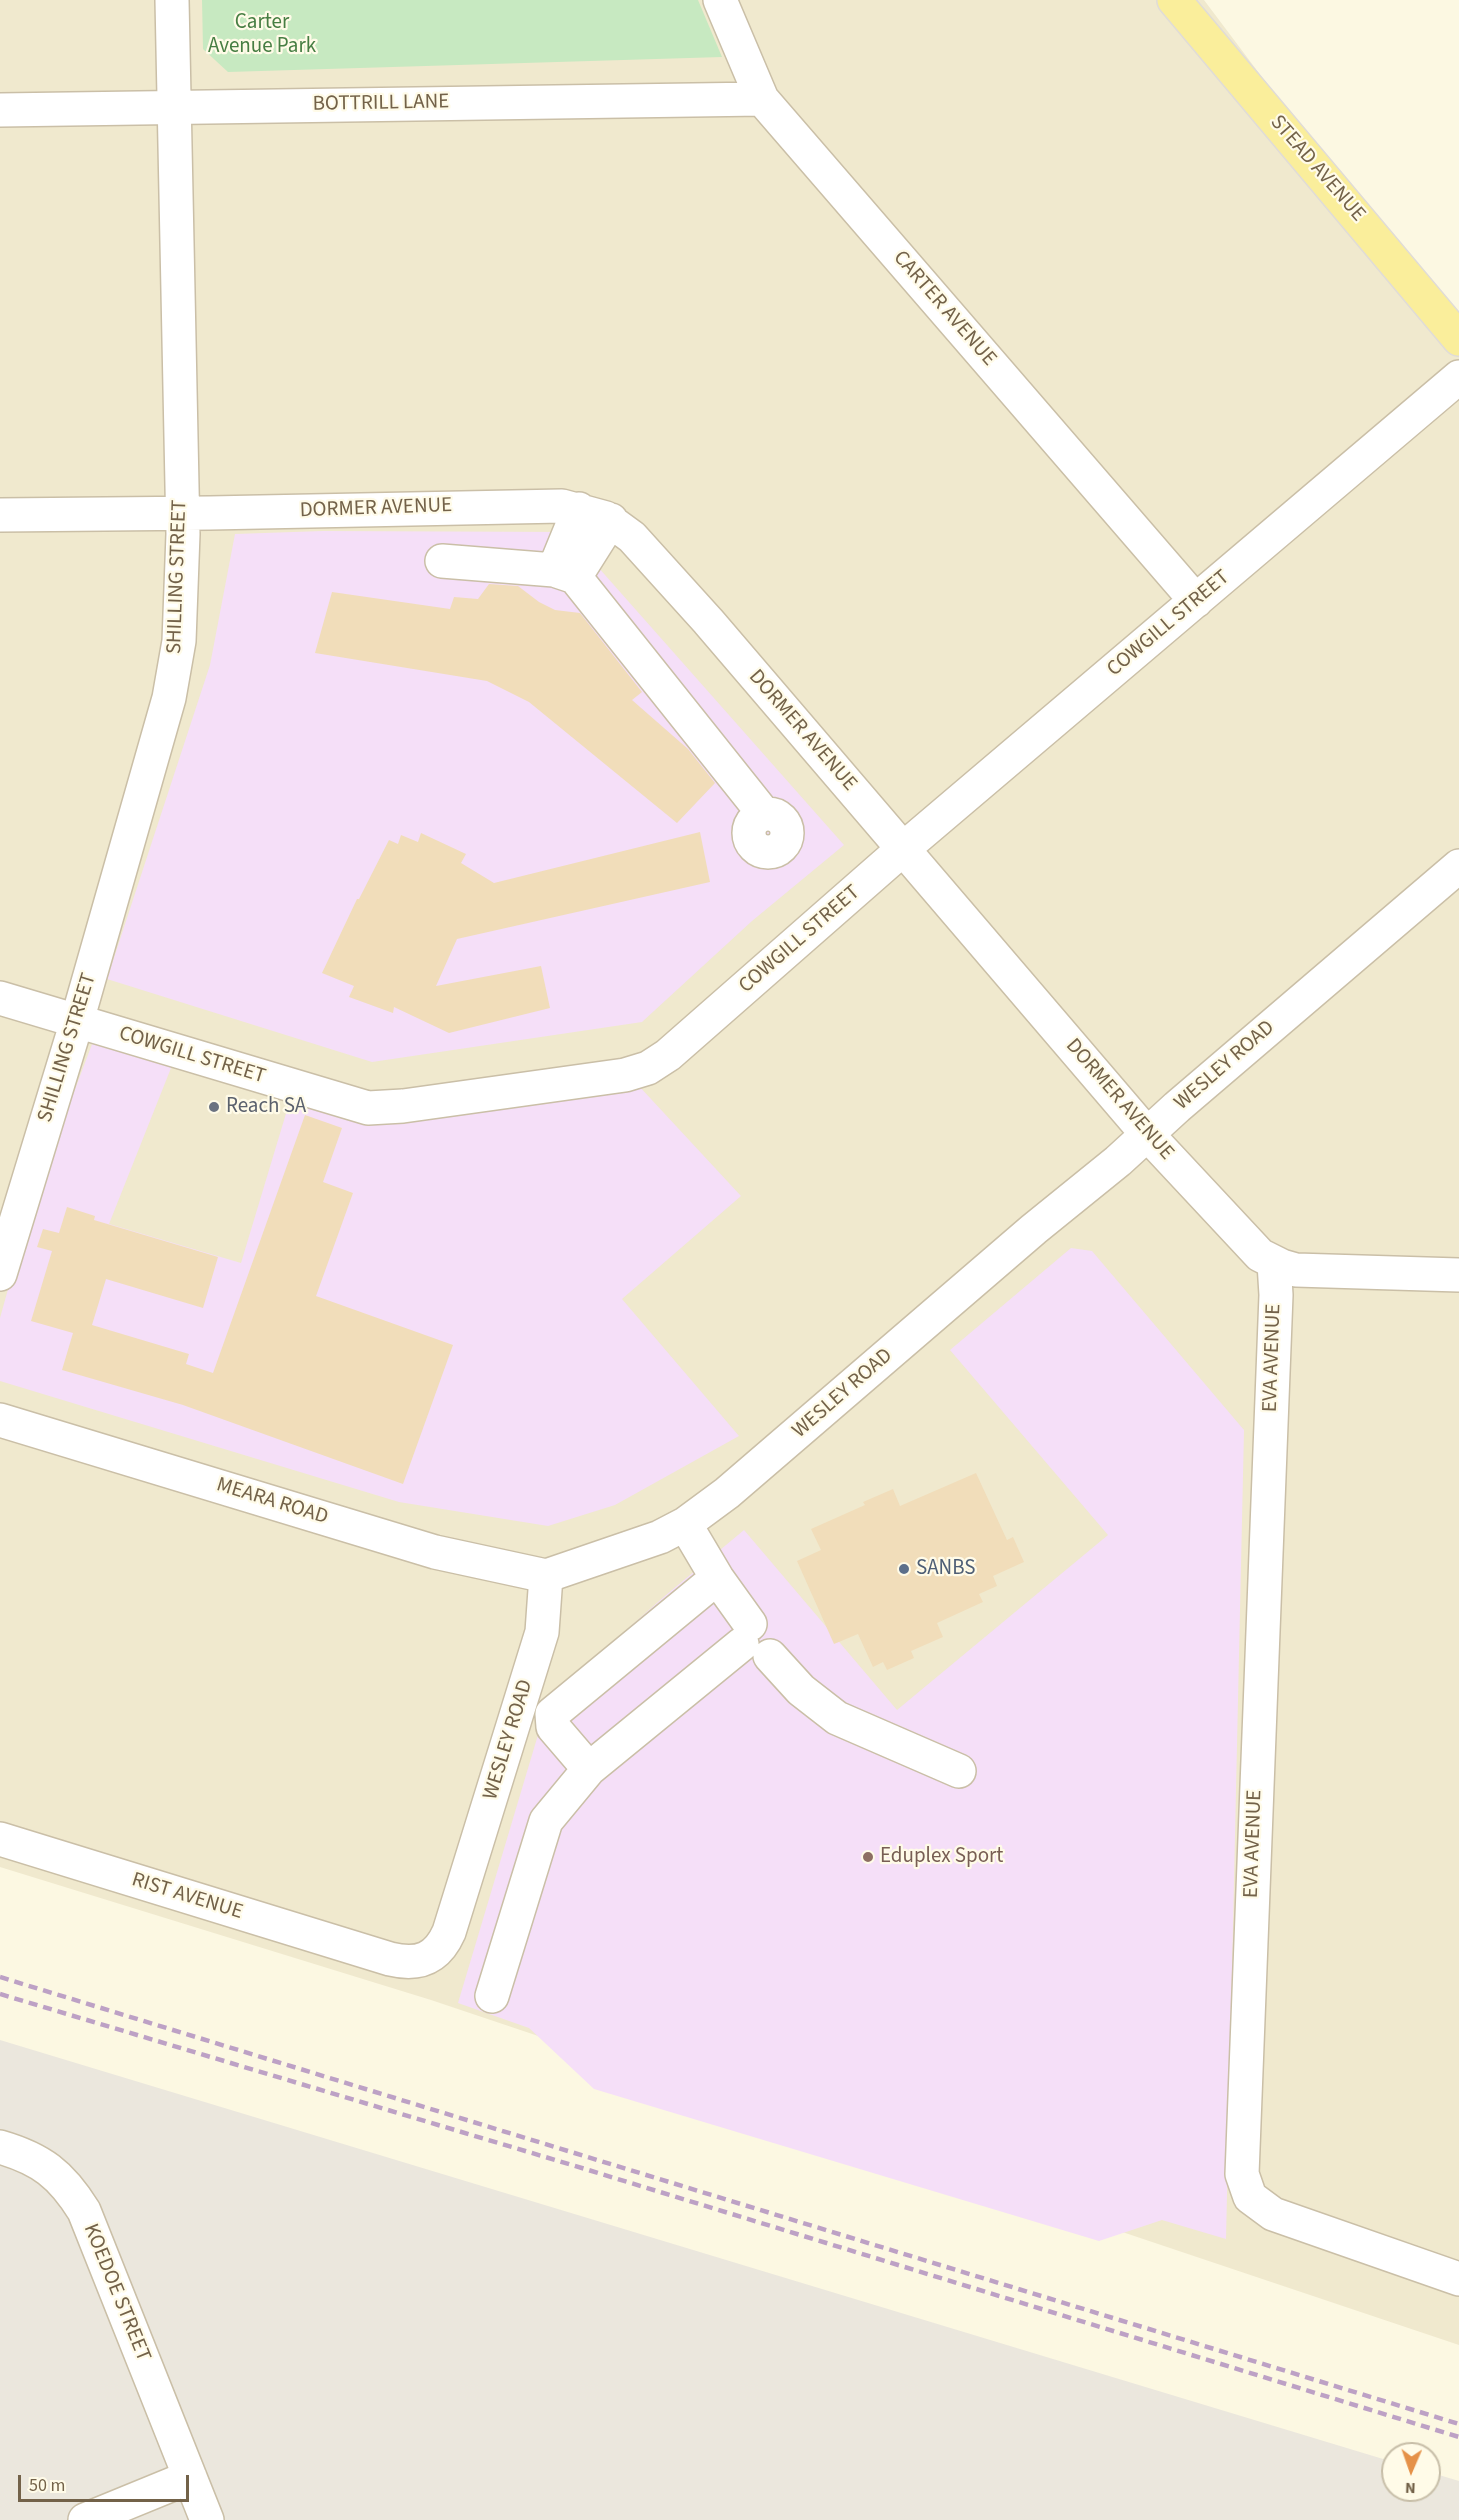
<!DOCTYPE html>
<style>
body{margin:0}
#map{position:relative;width:1459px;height:2520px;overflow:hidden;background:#fcf8e2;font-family:"Source Sans 3",sans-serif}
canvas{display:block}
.north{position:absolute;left:1381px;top:2442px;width:60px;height:60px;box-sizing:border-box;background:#fffbe8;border:2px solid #c7bea8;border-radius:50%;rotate:182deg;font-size:16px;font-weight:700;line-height:24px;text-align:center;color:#736249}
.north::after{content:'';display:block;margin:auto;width:21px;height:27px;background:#e59148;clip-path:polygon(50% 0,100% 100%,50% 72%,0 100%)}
.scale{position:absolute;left:18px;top:2475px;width:171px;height:27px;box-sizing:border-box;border:3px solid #736249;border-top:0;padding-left:8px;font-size:18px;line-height:21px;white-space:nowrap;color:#736249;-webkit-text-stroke:4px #fffbe8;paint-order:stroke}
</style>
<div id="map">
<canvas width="1459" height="2520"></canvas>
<div class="north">N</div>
<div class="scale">50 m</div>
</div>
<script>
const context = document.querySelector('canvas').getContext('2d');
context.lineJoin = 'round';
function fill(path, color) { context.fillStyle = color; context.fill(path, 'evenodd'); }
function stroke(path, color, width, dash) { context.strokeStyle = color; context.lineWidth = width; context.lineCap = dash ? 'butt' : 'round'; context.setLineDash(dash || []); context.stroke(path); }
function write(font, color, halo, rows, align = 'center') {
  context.font = font + ' "Source Sans 3",sans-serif'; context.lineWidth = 4.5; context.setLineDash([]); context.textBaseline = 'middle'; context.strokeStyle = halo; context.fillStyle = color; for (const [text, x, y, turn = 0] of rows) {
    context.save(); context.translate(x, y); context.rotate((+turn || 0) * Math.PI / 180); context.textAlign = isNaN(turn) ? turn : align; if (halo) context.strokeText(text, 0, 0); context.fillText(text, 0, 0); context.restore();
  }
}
const residential = new Path2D(`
 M0,0H1204L1459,339V2345L431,2000L0,1867Z`);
const industrial = new Path2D(`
 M0,2040L1393,2462V2490H1429V2472L1459,2481V2520H0Z`);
const education = new Path2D(`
 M323,531L567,532L844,845L752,921L642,1022L372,1062L107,979L210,665L235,534Z
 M94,1039L173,1063L109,1224L241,1263L291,1097L638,1085L741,1196L622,1299L739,1436L615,1505L548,1526L399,1502L0,1381V1318L32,1203Z
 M1071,1248L1092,1251L1244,1430L1226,2239L1162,2220L1099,2241L594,2089L529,2028L458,2003L549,1698L666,1595L744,1530L897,1710L1108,1535L950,1350Z`);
const green = new Path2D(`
 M202,0H698L722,57L228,72L203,49Z`);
const building = new Path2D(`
 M489,584L518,586L539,602L555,610L580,613L642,692L632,700L688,749L715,783L677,823L529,702L487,681L315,653L332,592L450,609L454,597L478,599Z
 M700,832L710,882L457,939L436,986L541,966L550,1008L449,1033L394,1007L393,1013L349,997L354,986L322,973L357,899H359L389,840L398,844L401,835L418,842L421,833L466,854L461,863L494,883Z
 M305,1115L342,1128L323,1182L353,1193L316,1296L453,1345L403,1484L183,1405L62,1370L73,1333L31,1321L52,1251L37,1247L43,1229L59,1233L67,1207L95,1216L94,1220L218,1257L203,1308L106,1279L92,1325L189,1354L186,1364L213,1373Z
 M976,1473L1007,1540L1013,1537L1024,1562L993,1576L997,1586L979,1594L983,1602L937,1623L943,1637L911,1651L914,1658L887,1670L883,1662L873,1667L858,1634L834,1644L797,1561L821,1550L811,1529L865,1505L863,1502L893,1489L900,1506Z`);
const minor = new Path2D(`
 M720,0L762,99L1196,601
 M0,110L762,99
 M0,515L210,513L562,506L606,518L632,537L708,621L1147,1134L1260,1255L1282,1266L1296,1270L1459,1275
 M442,561L554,570L575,577L764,814
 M554,570L579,509
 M575,577L611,520
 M749 833a19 19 0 1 1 38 0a19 19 0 1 1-38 0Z
 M0,998L368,1108L403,1106L625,1075L648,1068L668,1055L903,849L1459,377
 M1274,1263L1276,1295L1242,2174L1250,2197L1273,2214L1459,2279
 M0,1274L77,1021L169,698L179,641L183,534L172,0
 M0,1420L435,1552L546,1576
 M685,1524L717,1578L750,1624
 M717,1578L552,1714L553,1727L589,1769L742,1644
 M770,1656L801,1690L837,1718L959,1771
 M0,1839L390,1959C419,1966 437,1959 449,1932L542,1632L546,1576L660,1537L685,1524L727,1493L1034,1229L1118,1161L1177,1107L1459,866
 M492,1996L546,1821L589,1769
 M0,2147C41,2159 61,2174 84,2211L207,2520
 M85,2520L190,2477`);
const major = new Path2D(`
 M1174,0L1459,339`);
const rail = new Path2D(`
 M0,1977L1459,2424
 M0,1994L572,2165L1459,2437`);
const markers = [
 [214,1107,6,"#6b7280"],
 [904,1569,6,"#5c6f8a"],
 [868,1857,6,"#8d6e63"]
];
const parkNames = [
 ["Carter",262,23],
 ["Avenue Park",262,47]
];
const streetNames = [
 ["BOTTRILL LANE",381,104,-1],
 ["STEAD AVENUE",1317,169,49],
 ["CARTER AVENUE",944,309,49],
 ["DORMER AVENUE",376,509,-2],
 ["SHILLING STREET",178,577,-88],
 ["COWGILL STREET",1169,624,-40],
 ["DORMER AVENUE",802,731,49],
 ["COWGILL STREET",800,940,-41],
 ["SHILLING STREET",68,1048,-73],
 ["COWGILL STREET",192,1056,17],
 ["WESLEY ROAD",1225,1066,-41],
 ["DORMER AVENUE",1119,1100,49],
 ["EVA AVENUE",1273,1358,-88],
 ["WESLEY ROAD",843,1394,-41],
 ["MEARA ROAD",272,1502,17],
 ["WESLEY ROAD",509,1740,-73],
 ["EVA AVENUE",1254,1844,-88],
 ["RIST AVENUE",187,1897,17],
 ["KOEDOE STREET",116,2293,68]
];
const worshipNames = [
 ["Reach SA",226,1107]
];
const serviceNames = [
 ["SANBS",916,1569]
];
const educationNames = [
 ["Eduplex Sport",880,1857]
];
fill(residential, '#f0e9ce');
fill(industrial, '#ebe7dd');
fill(education, '#f5dff8');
fill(green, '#c7e9c1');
fill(building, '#f1ddba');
stroke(minor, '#cabfa7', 36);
stroke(major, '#e0dcd7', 36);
stroke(minor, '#fff', 33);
stroke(major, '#faee9b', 33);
stroke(rail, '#bda1c5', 4.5, [9, 6]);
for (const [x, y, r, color] of markers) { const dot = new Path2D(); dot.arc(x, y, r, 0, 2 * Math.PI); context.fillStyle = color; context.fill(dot); stroke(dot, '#fffbe8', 2); }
write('21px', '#477e43', '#fffbe8', parkNames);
write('21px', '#736249', '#fffbe8', streetNames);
write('21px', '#5b616d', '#fffbe8', worshipNames, 'left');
write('21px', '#4e5e75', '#fffbe8', serviceNames, 'left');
write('21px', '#785e54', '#fffbe8', educationNames, 'left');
</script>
